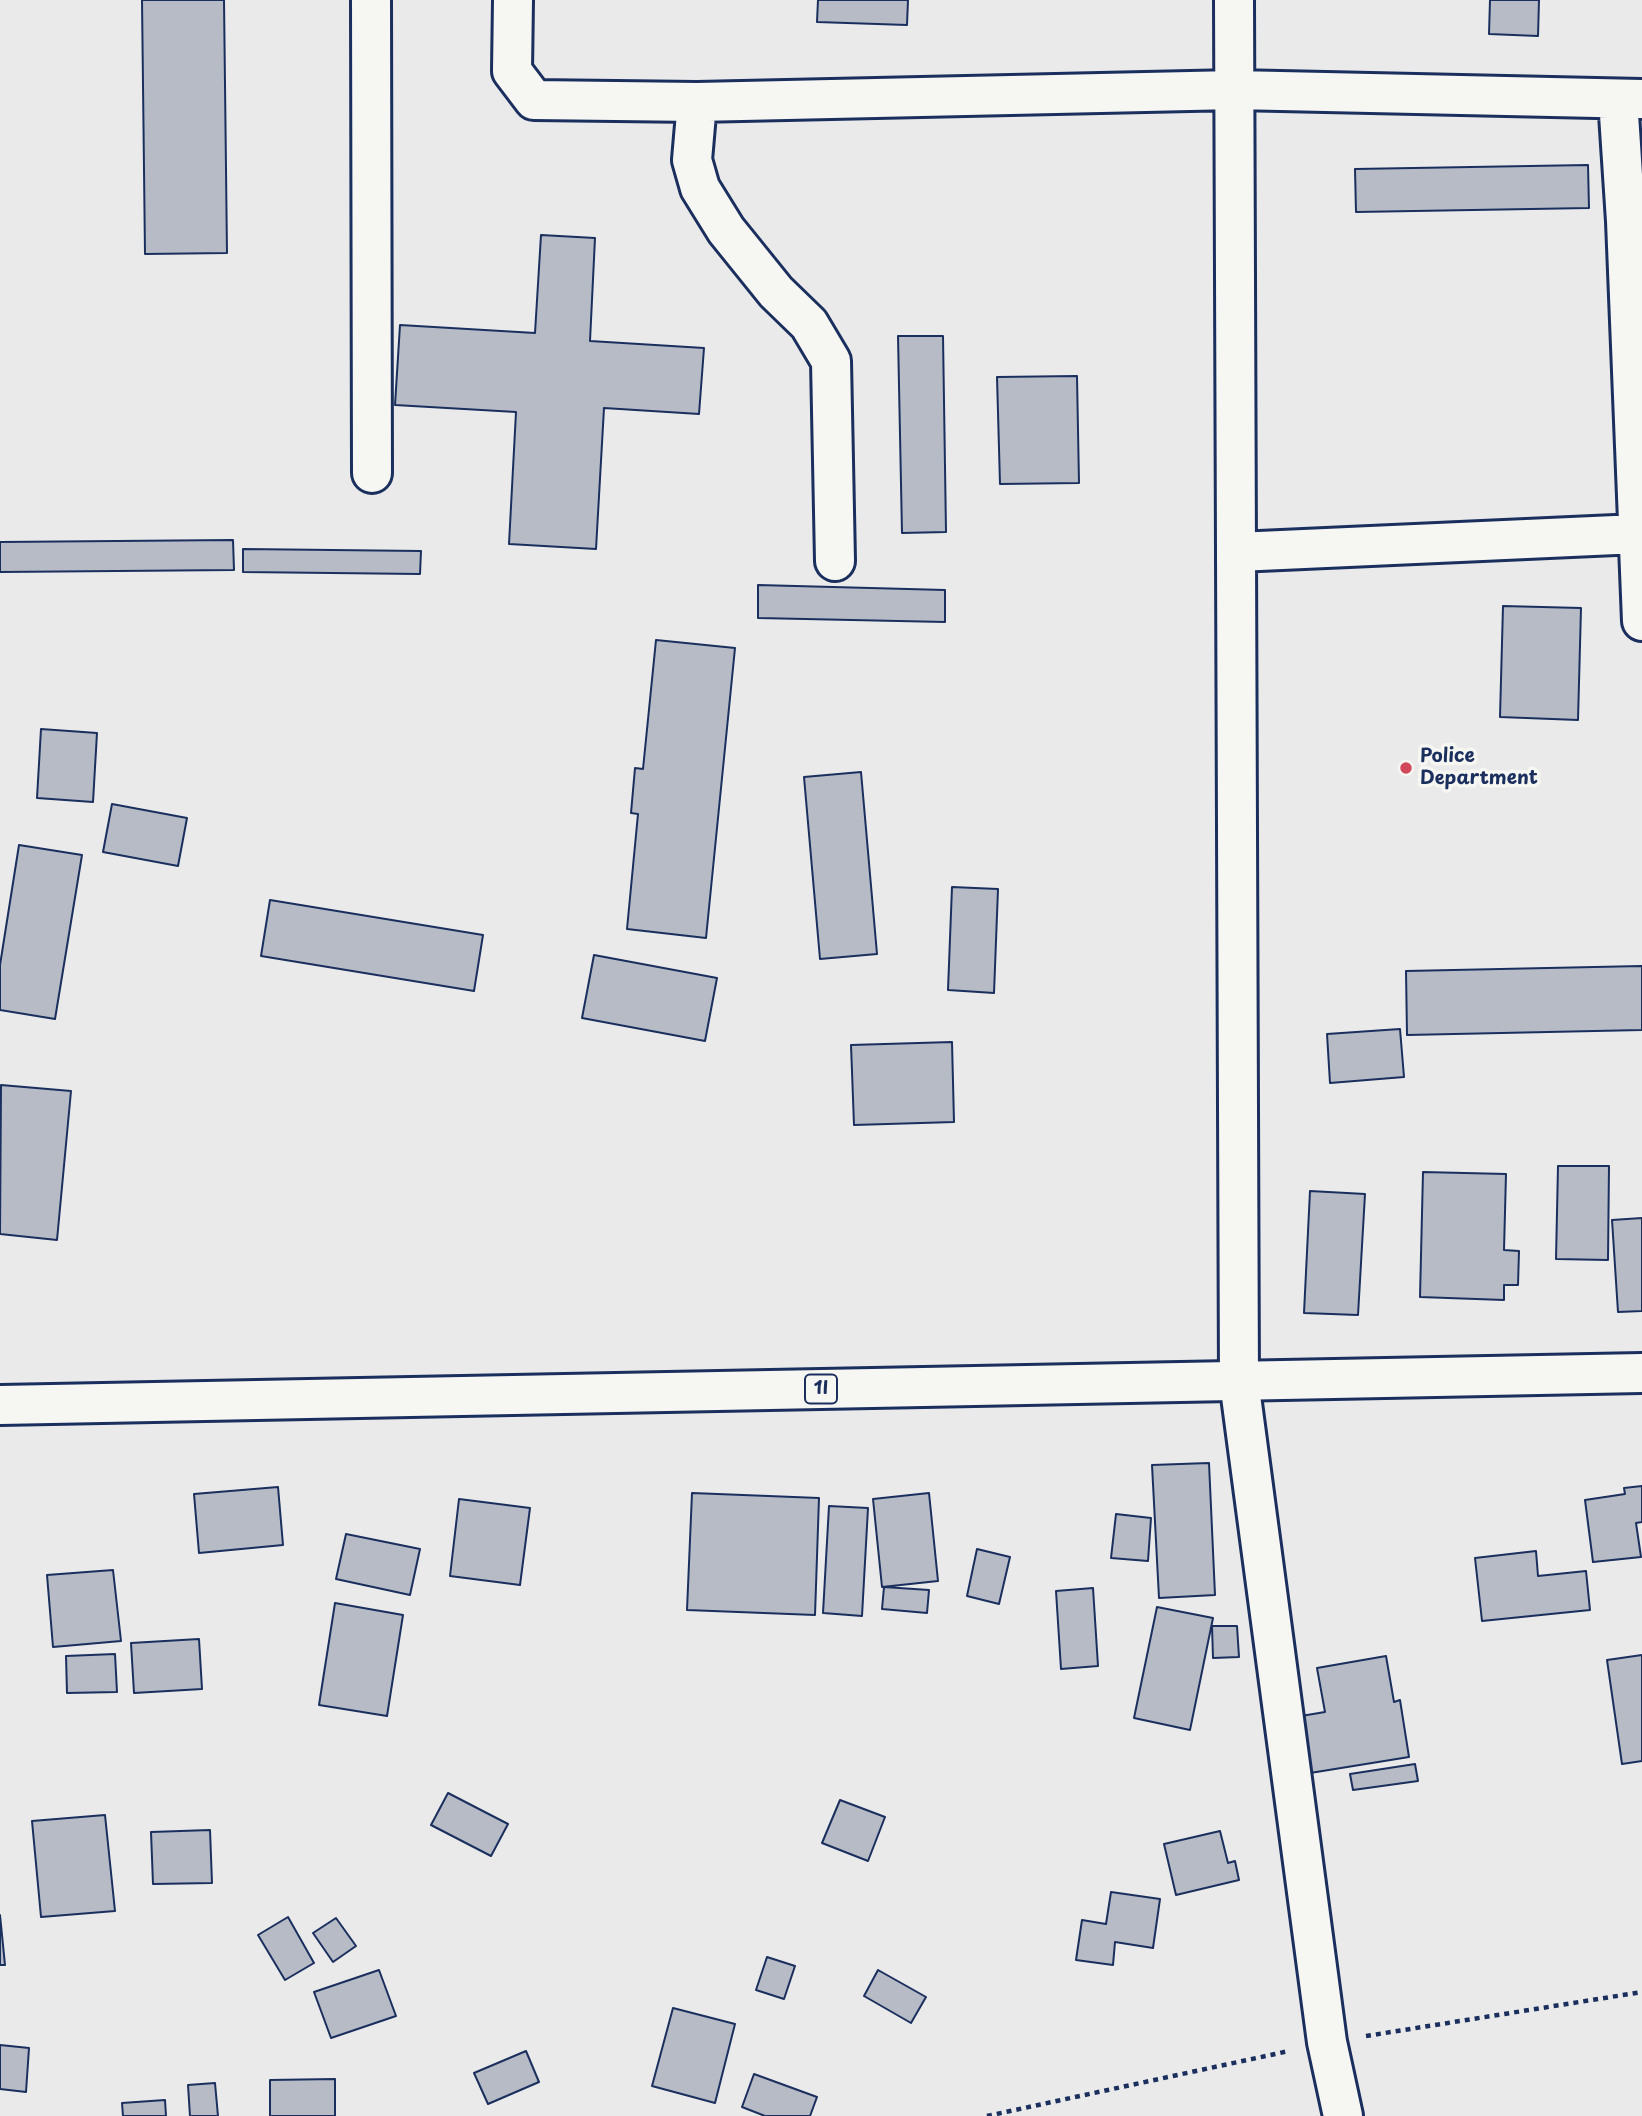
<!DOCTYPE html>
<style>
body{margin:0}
canvas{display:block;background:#e9eae9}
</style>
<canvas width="1642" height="2116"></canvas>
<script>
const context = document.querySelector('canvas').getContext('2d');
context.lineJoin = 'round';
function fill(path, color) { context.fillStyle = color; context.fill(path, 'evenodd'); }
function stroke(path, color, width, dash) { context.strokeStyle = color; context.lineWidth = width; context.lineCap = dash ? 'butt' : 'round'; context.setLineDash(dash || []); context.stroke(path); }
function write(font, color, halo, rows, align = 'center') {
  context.font = font + ' "Playpen Sans",sans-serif'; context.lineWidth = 7; context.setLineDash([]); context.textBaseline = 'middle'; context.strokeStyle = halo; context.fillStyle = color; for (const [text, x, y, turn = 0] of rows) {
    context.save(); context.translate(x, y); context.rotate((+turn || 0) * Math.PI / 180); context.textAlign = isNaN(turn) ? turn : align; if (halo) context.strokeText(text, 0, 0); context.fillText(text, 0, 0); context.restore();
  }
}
const building = new Path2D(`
 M142,0H224L227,253L145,254Z
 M818,0H908L907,25L817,22Z
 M1490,0H1539L1538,36L1489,34Z
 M1588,165L1589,208L1356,212L1355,169Z
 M541,235L595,238L590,341L704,348L699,414L604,408L596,549L509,544L516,412L395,405L400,325L535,333Z
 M898,336H943L946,532L902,533Z
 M1077,376L1079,483L1000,484L997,377Z
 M233,540L234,570L0,572V542Z
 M243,549L421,551L420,574L243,572Z
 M758,585L945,590V622L758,618Z
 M1503,606L1581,608L1578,720L1500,717Z
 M656,640L735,648L706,938L627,929L638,814L631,813L635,768L643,769Z
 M41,729L97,733L93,802L37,798Z
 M861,772L877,954L820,959L804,777Z
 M112,804L187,818L178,866L103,852Z
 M19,845L82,855L55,1019L0,1010V965Z
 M952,887L998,889L994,993L948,990Z
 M270,900L483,935L474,991L261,956Z
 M594,955L717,978L705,1041L582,1018Z
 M1642,966V1030L1407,1035L1406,971Z
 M1400,1029L1404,1077L1330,1083L1327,1034Z
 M952,1042L954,1122L854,1125L851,1045Z
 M1,1085L71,1091L57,1240L0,1234Z
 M1558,1166H1609L1608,1260L1556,1259Z
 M1423,1172L1506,1174L1504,1250L1519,1251L1518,1285H1504V1300L1420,1297Z
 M1310,1191L1365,1194L1358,1315L1304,1313Z
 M1642,1218V1311L1618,1312L1612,1220Z
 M1209,1463L1215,1595L1159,1598L1152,1465Z
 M1642,1486V1522L1636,1523L1641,1557L1593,1562L1585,1500L1625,1494L1624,1488Z
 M278,1487L283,1545L199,1553L194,1494Z
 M692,1493L819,1498L815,1615L687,1610Z
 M929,1493L938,1581L882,1587L873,1499Z
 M459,1499L530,1508L520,1585L450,1576Z
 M829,1506L868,1508L862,1616L823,1613Z
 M1116,1514L1151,1518L1148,1561L1111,1558Z
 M346,1534L420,1549L410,1595L336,1579Z
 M977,1549L1010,1557L999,1604L967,1596Z
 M1536,1551L1538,1576L1586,1571L1590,1610L1482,1621L1475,1558Z
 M113,1570L121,1641L53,1647L47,1575Z
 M884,1587L929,1590L927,1613L882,1609Z
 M1093,1588L1098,1666L1061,1669L1056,1591Z
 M335,1603L403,1615L387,1716L319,1705Z
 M1157,1607L1213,1618L1190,1730L1134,1718Z
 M1212,1626H1237L1239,1657L1213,1658Z
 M199,1639L202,1689L134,1693L131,1643Z
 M115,1654L117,1692L67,1693L66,1656Z
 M1642,1655V1761L1622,1764L1607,1660Z
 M1386,1656L1394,1702L1400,1700L1409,1757L1304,1774L1295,1717L1325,1712L1317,1668Z
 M1415,1764L1418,1781L1353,1790L1350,1774Z
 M448,1793L508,1824L491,1856L431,1825Z
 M840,1800L885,1817L868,1861L822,1843Z
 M105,1815L115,1911L41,1917L32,1821Z
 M210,1830L212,1883L153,1884L151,1832Z
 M1220,1831L1228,1863L1235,1861L1239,1880L1176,1895L1164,1844Z
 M1111,1892L1160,1899L1153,1948L1115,1942L1113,1965L1076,1960L1082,1920L1106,1924Z
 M0,1915L5,1965H0Z
 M288,1917L314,1963L285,1980L258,1935Z
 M336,1918L356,1946L333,1962L313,1933Z
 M767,1957L795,1966L784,1999L756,1990Z
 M379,1970L396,2016L331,2038L314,1992Z
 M878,1970L926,1997L911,2023L864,1996Z
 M673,2008L735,2024L715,2103L652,2086Z
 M0,2045L29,2048L26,2092L0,2089Z
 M526,2051L539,2082L488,2104L474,2073Z
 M754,2074L817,2097L810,2116H765L742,2107Z
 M335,2079V2116H270V2080Z
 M215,2083L218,2116H190L188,2085Z
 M165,2100L166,2116H123L122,2103Z`);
const path = new Path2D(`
 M1366,2036L1642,1992
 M987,2116L1289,2051`);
const minor = new Path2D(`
 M371,0L372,473
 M513,0L512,71L534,100L697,102L1235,90L1642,99
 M1234,0L1239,1381L1327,2042L1343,2116
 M1618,99L1626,221L1642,222
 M697,102L692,160L700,188L726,230L776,292L809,324L831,361L835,561
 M1626,221L1642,621
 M1237,552L1638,534`);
const highway = new Path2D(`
 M0,1405L1642,1373`);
const markers = [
 [1406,768,7,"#d1495b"]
];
const shields = [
 [821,1389,32]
];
const shieldNames = [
 ["1I",821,1389]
];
const poiNames = [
 ["Police",1420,757],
 ["Department",1420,779]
];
fill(building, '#b6bbc6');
stroke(building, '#1b2f5e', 2);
stroke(minor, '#1b2f5e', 44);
stroke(highway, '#1b2f5e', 44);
stroke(path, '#1b2f5e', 4.5, [5, 5]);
stroke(minor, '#f6f6f2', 38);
stroke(highway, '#f6f6f2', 38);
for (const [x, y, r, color] of markers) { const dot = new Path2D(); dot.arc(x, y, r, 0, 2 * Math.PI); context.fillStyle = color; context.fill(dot); stroke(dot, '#f6f6f2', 2.5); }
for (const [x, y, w] of shields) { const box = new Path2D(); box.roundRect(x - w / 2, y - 14.5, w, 29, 5); context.fillStyle = '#f6f6f2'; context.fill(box); stroke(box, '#1b2f5e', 2); }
write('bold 18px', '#1b2f5e', null, shieldNames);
write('bold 19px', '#1b2f5e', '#f6f6f2', poiNames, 'left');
</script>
